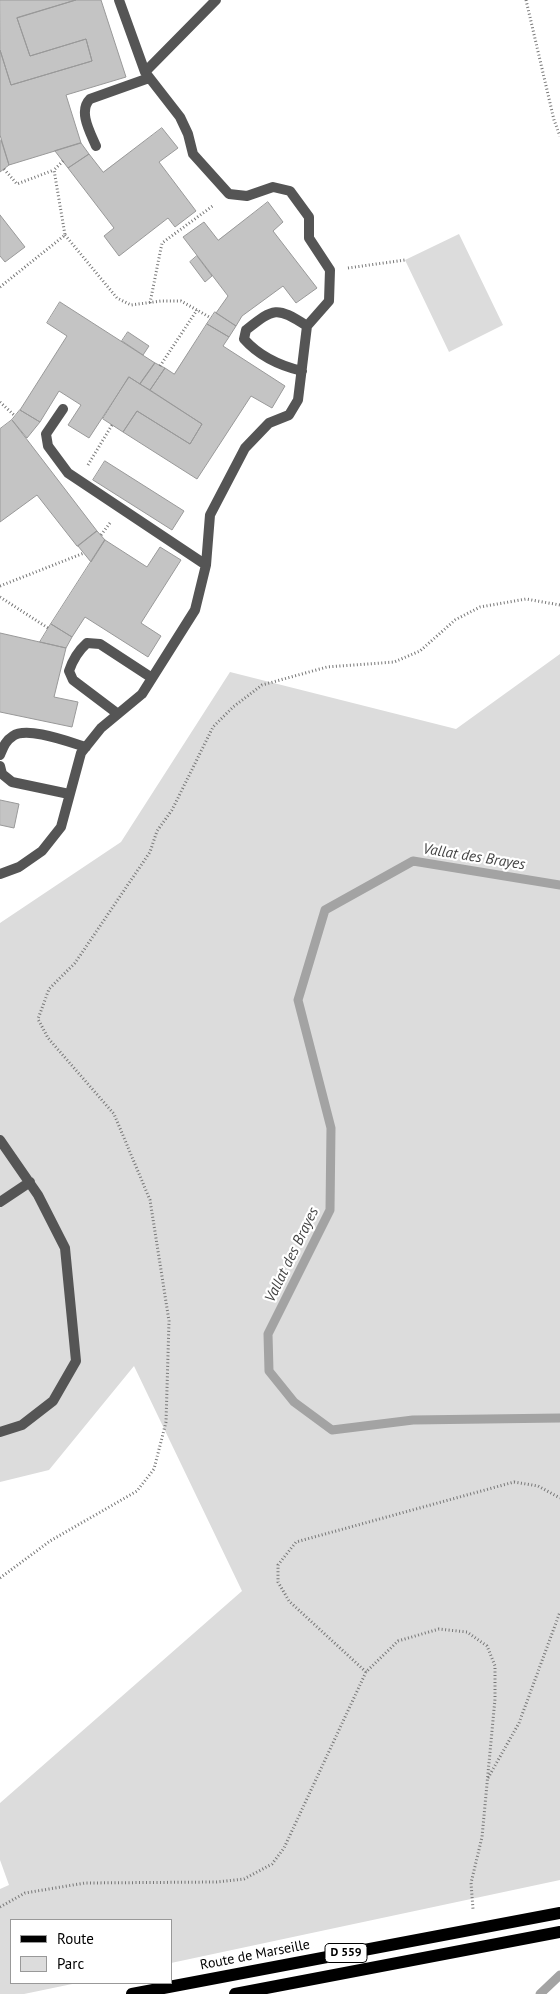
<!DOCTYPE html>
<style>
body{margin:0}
#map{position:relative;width:560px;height:1994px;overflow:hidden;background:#fff;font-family:"PT Sans",sans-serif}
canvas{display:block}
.legend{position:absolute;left:10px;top:1919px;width:162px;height:65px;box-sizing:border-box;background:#fff;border:1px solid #999;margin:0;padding:6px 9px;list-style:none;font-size:15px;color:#000}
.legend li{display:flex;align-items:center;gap:10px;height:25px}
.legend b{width:25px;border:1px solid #999}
</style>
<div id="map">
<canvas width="560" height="1994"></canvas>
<ul class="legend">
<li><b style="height:6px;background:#000"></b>Route</li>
<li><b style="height:14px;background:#dcdcdc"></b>Parc</li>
</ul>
</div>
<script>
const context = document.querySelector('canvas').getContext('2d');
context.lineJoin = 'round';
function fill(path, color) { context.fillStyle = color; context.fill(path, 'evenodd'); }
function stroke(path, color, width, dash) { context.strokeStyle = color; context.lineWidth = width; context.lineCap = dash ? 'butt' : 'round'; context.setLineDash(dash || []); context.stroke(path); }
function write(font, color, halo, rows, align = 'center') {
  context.font = font + ' "PT Sans",sans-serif'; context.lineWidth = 4.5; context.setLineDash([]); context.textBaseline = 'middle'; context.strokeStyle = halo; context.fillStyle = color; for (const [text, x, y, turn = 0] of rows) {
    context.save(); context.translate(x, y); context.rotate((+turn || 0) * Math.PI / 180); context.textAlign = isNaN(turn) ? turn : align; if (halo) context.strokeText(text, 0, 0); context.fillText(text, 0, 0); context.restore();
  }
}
const green = new Path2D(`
 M459,234L503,325L449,352L405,260Z
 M560,654V1880L171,1963V1920H11V1983H77L24,1994H0V1889L9,1885L0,1860V1803L242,1591L134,1366L49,1470L0,1482V923L121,842L230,672L456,729Z`);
const stream = new Path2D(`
 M560,885L413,861L325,910L298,1000L331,1128L330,1210L268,1334L269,1371L294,1402L332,1430L413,1420L560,1418
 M540,1994L560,1975`);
const building = new Path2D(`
 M0,0H76L17,18L30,56L86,39L92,61L11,85L0,50Z
 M76,0H101L126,77L66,95L81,143L9,165L0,135V50L11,85L92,61L86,39L30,56L17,18Z
 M162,128L178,148L159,162L196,211L175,227L168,218L119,256L104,236L114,228L68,168L89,154L103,172Z
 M1,140L9,165L0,172V141Z
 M81,143L89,154L68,168L55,151Z
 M268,202L283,222L273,231L317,288L296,303L283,286L242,316L236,326L216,313L228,296L183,237L204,222L218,240Z
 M0,215L25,247L5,262L0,256Z
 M197,256L212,276L205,282L190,262Z
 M60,302L155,363L140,384L129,377L89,438L68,425L81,405L59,391L40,422L20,410L67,336L47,323Z
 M215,312L236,326L229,337L207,324Z
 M207,324L229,337L223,346L285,386L272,408L251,396L197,479L123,432L137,411L190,444L202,424L150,390L165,368L174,374Z
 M128,332L149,346L143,355L122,341Z
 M155,363L165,368L150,390L140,384Z
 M129,377L202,424L190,444L137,411L123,432L103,419Z
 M20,410L40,422L27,438L12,420Z
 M12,420L97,531L78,546H77L37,495L0,522V429Z
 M105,461L184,511L172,530L93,480Z
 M97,531L105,540L91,562L78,546Z
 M105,540L147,567L160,547L181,560L141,623L161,636L148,657L85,617L72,637L51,624Z
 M51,624L72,637L66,648L40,642Z
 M0,633L66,648L54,697L78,702L72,727L0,712Z
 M0,800L19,804L14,828L0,825Z`);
const path = new Path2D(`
 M526,0L554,120L560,136
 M4,169L17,184L54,170
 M65,235L117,298L131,305L161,301H181L211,318
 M348,268L405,260
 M0,287L65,235L54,170L63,161
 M150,303L162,243L214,205
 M160,366L197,310
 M0,402L15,416
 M88,465L112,425
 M101,535L110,523
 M0,586L84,553
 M0,597L48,628
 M0,1578L50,1541L137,1491L154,1469L166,1422L169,1321L150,1200L114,1114L48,1038L38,1019L49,989L75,963L150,852L157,831L172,810L213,727L233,707L262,685L327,667L394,662L420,651L455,620L480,607L526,599L560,605
 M366,1672L289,1601L278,1582V1565L296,1542L514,1482L538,1486L560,1498
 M488,1778L519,1723L560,1612
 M0,1907L25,1893L85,1883L217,1882L244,1879L272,1864L284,1848L366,1672L398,1641L439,1629L467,1632L487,1646L495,1666V1699L482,1837L471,1883L473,1909`);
const service = new Path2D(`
 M145,72L216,0
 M96,146C90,132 78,111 90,99L149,78
 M302,371C281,366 259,356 244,339L246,330C274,308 276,306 307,326
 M63,409L46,434L48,446L68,473L206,565
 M118,714L73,680L69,671C73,659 78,651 87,643L100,644L152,678
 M0,755C3,748 5,741 13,736C27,726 69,742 86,747
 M0,766L2,774L12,782L69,794
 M0,874L19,867L42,851L61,827L81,753L101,728L142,694L195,610L206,565L210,515L245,448L269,423L289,415L298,400L307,326L329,301L330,270L309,238V217L290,191L273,187L247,196L229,194L193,154L188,134L180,117L145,72L119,0
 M0,1140L38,1195L65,1248L76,1361L53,1401L22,1425L0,1432
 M0,1202L30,1182`);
const primary = new Path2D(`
 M132,1994L560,1913
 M235,1994L560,1932`);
const shields = [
 [346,1953,42]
];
const shieldNames = [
 ["D 559",346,1953]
];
const streetNames = [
 ["Route de Marseille",255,1955,-11]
];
const waterNames = [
 ["Vallat des Brayes",474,857,9],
 ["Vallat des Brayes",292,1255,-64]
];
fill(green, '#dcdcdc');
stroke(stream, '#a3a3a3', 9);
fill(building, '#c4c4c4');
stroke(building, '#999', 1);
stroke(path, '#777', 3, [1, 2.5]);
stroke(service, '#555', 10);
stroke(primary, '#000', 12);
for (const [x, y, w] of shields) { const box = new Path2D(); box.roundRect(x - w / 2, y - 9.5, w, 19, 4); context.fillStyle = '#fff'; context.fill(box); stroke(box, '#000', 1); }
write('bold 12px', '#000', null, shieldNames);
write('14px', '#000', '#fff', streetNames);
write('italic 15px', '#444', '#fff', waterNames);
</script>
